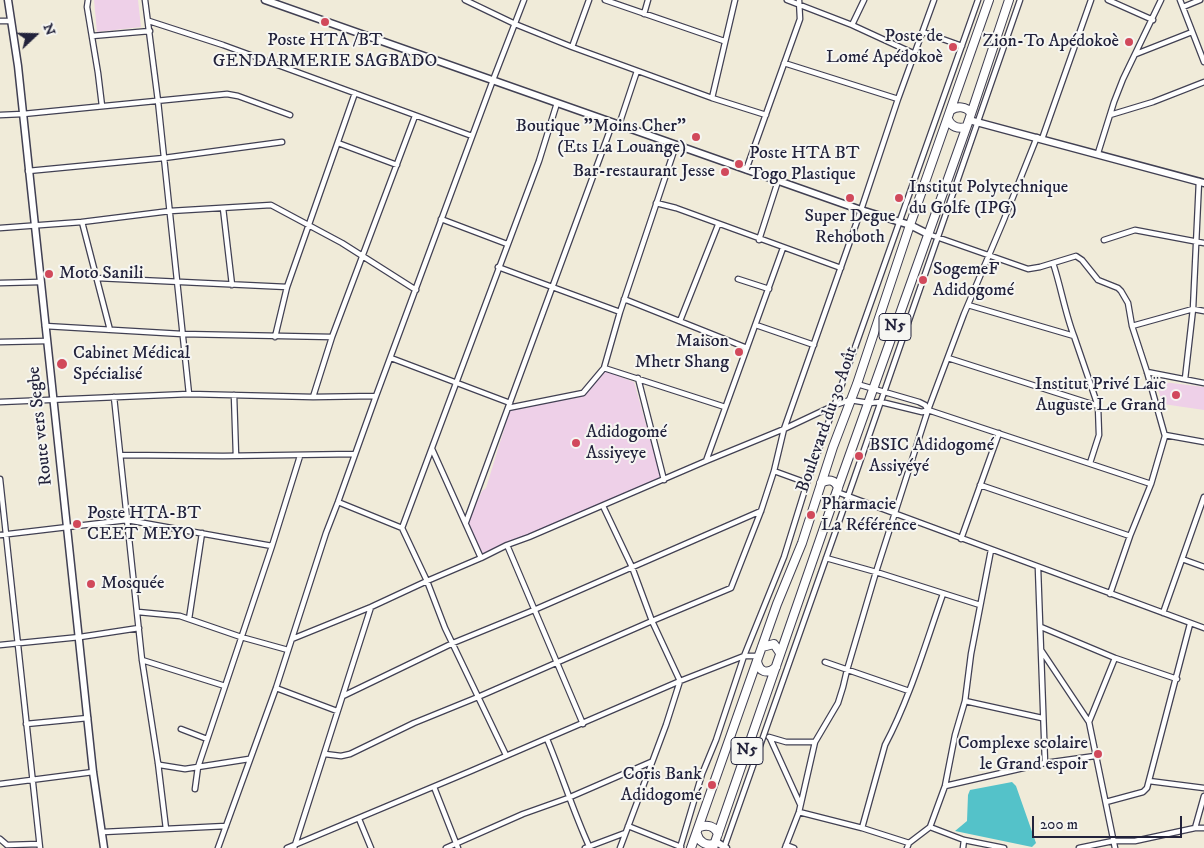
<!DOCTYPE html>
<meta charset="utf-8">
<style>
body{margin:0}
#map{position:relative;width:1204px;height:848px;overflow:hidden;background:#f0ebd9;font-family:"IM FELL DW Pica",serif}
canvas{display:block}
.north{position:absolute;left:10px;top:10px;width:50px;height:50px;-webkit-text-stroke:4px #f6f6f2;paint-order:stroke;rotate:69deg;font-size:14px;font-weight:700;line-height:20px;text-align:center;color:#22223b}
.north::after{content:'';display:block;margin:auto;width:18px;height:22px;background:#22223b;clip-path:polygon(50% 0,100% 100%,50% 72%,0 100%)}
.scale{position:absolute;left:1032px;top:816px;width:150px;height:22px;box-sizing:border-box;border:2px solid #22223b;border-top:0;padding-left:6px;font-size:15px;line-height:18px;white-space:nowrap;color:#22223b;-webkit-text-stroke:4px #f6f6f2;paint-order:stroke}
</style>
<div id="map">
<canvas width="1204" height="848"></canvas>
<div class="north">N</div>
<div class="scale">200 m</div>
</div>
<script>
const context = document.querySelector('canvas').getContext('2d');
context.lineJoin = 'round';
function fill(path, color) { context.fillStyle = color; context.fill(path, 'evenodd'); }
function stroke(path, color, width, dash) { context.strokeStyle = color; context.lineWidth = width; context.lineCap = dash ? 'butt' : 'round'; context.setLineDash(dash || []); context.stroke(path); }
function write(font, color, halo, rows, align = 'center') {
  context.font = font + ' "IM FELL DW Pica",serif'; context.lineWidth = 4; context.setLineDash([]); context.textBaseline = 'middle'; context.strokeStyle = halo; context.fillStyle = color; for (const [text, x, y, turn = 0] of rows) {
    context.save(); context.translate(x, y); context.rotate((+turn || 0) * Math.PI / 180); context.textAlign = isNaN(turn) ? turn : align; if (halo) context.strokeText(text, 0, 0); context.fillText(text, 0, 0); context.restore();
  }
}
const built = new Path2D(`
 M94,0H138L141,27L97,32Z
 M605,371L634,382L661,477L483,557L467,523L482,491L486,488L510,410L583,396Z
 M1155,381L1204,387V410L1163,404Z`);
const water = new Path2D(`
 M1012,782L1016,786L1036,843L1032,847L955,831L967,821L968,795L970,790Z`);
const street = new Path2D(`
 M88,0L87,7L98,73L102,106
 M145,0L158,101L189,394
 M465,0L515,24L572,47L712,98L766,115
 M605,0L724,41
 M787,0L852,25L915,54
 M1108,0L1153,20
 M1180,0L1204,62
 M1183,7L1200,0
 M644,14L648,0
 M0,21H11
 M149,21L223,45L472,136
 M852,25L864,0
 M923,32L962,46
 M92,36L150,31
 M572,47L589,0
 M1136,54L1192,32
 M784,63L898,99
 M712,98L735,0
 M0,115L23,114L227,94L238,96L290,115
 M1110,115L1153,102L1204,82
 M619,125L637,71
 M1042,139L1091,0
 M338,143L397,165
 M1098,153L1114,102L1123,79L1161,0
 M746,170L800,19L799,0
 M28,171L164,158L282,142
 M656,203L676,208L841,268
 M223,208L232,285
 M441,219L507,244
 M82,222L110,330
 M0,228L82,222L170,211L271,205L342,243L416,290
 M928,234L1028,269L1040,267L1076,256L1082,260L1098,280L1118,288L1121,291L1128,303L1132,326L1147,372L1165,436L1151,484L1130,536L1110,594
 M759,240L778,181
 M1104,240L1135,230L1204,243
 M1053,263C1061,287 1065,313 1074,336
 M498,267L620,312
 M97,278L287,287
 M738,279L769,289
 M0,283L40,282
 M624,299L747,348
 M968,305L1074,336L1098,406L1099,435L1090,463
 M680,321L718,225
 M756,325L814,345
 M45,326L182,334L332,337
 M1132,326L1193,309L1204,311
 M275,337L287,287L355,93
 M0,342L47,341
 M391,358L510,403
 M948,358L1098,406
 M604,368L725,407
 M1147,372L1204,383
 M638,378L664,480
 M1185,379L1193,309L1199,181
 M857,384L919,402L925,405L928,410L1151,484
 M234,395L236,456
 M114,397L142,660L158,763L166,829
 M313,397L332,337L415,116
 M0,402L189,394L313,397L376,396
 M508,408L583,393L604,368L620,312L676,145
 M1165,435L1204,442
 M432,449L481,558
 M121,455L223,456L355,454
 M706,461L783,248
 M774,471L807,483
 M0,479L40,848
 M980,485L1130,536
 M837,492L1204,628
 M338,502L402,528L427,581L445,628L506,755
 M603,506L632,567L652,621L680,681L666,725L620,848
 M466,522L613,122
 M402,528L539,161L557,103
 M0,535L127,520L272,546
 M961,539L999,433
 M507,545L583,724
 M826,558L876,572L980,605
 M1182,559L1204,567
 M1038,568L1045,763
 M138,612L180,616L241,637L288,650
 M1163,613L1204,497
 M189,619L202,533
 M1041,627L1115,658L1177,679
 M292,639L371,607L427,581L481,558L507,545L529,537L706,461L784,429L835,405L850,400L869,403L881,402L922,412L928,410
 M0,645L80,637L139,628
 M1041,650L1089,722
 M142,660L225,686
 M825,662L909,691
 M276,688L337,711
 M343,696L453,643L534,610L761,511
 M965,701L1042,718
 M26,724L88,718
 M181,729L207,739
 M769,737L786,742H815
 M770,738L800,804
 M547,739C562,775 573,811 589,846
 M325,754L341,756L350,754L414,723L478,697L652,621L731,588L761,511L774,471L784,429L861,210L898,99L934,0
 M158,763L160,765L185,769L249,759
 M1149,781L1204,788
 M0,784L93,772
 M945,786L1045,763L1095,756
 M434,787L458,848
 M195,789L198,767L272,546L300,456
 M1106,802L1143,792L1147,788L1190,624
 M799,812L862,828L909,843
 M359,819L371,848
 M628,826L681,847
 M930,827L964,840L1004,848
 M862,828L885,745C910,698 925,645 943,594
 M1195,828L1204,796
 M103,832L226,826
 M0,839L7,845L39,844
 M786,845L794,848
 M218,848L276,688L326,533L338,502L376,396L493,80L524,0
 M287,848L471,771L680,681L744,656H759
 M294,848L371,607
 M446,848L523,814L568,798L651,762
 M585,848L625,833
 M680,848L702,774L716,740L744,656L784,557L807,483L978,0
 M724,848L854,479L1020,0
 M785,848L799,812L815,742L838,703L843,687L847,670L876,572L928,410L964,314L1003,222L1037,137
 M907,848L909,843L930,827L945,786L955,735L965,701L971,654L991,550
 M963,848L964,840
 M1079,848L1113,841H1135L1195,828H1204
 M1115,848L1089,722L1115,658`);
const secondary = new Path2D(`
 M8,0L18,66L93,772L104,848
 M265,0L861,210L910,225L928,234
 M969,120L1204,183
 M715,841L726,848`);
const highway = new Path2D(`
 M951,110C957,106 966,106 971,113
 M948,119C951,127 958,129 966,127
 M821,483C828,479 835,479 838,488
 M762,647L774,644L780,653
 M757,661C759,672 767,675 776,667
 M700,827C707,824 715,826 718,834
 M697,834C699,842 706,846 714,844
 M691,848L777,604L802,543L833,447L857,384L910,225L989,0
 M713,848L835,496L969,120L1009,0`);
const markers = [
 [325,22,5,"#d1495b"],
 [1129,42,5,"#d1495b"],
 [953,47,5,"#d1495b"],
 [696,137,5,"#d1495b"],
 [739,164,5,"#d1495b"],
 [725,172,5,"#d1495b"],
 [850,198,5,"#d1495b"],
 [899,198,5,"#d1495b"],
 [49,274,5,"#d1495b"],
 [923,280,5,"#d1495b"],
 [739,352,5,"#d1495b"],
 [62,364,6,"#d1495b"],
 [1176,395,5,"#d1495b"],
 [576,443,5,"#d1495b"],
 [859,456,5,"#d1495b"],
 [811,515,5,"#d1495b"],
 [77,524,5,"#d1495b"],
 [91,584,5,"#d1495b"],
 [1098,754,5,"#d1495b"],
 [712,785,5,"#d1495b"]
];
const shields = [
 [895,327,32],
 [747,751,32]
];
const shieldNames = [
 ["N5",895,327],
 ["N5",747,751]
];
const poiNames = [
 ["Poste de",943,37,"right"],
 ["Lomé Apédokoè",943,58,"right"],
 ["Poste HTA /BT",325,41,"center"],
 ["GENDARMERIE SAGBADO",325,62,"center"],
 ["Zion-To Apédokoè",1119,42,"right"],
 ["Boutique \"Moins Cher\"",686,127,"right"],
 ["(Ets La Louange)",686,148,"right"],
 ["Poste HTA BT",749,154],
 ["Togo Plastique",749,175],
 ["Bar-restaurant Jesse",715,172,"right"],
 ["Institut Polytechnique",909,188],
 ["du Golfe (IPG)",909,209],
 ["Super Degue",850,217,"center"],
 ["Rehoboth",850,238,"center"],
 ["SogemeF",933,270],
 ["Adidogomé",933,291],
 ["Moto Sanili",59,274],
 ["Maison",729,342,"right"],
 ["Mhetr Shang",729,363,"right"],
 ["Cabinet Médical",73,354],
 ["Spécialisé",73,375],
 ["Institut Privé Laïc",1166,385,"right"],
 ["Auguste Le Grand",1166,406,"right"],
 ["Adidogomé",586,433],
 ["Assiyeye",586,454],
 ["BSIC Adidogomé",869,446],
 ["Assiyéyé",869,467],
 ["Pharmacie",821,505],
 ["La Référence",821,526],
 ["Poste HTA-BT",87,514],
 ["CEET MEYO",87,535],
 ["Mosquée",101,584],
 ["Complexe scolaire",1088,744,"right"],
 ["le Grand espoir",1088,765,"right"],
 ["Coris Bank",702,775,"right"],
 ["Adidogomé",702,796,"right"]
];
const streetNames = [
 ["Boulevard du 30 Août",828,420,-71],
 ["Route vers Segbe",41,426,-96]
];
fill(built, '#eed0e8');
fill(water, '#54c2c9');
stroke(street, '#414053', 7);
stroke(secondary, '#414053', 9);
stroke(highway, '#414053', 10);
stroke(street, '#fff', 4.5);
stroke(secondary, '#fff', 6);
stroke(highway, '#fff', 8);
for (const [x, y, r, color] of markers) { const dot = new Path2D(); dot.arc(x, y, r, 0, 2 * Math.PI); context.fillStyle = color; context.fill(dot); stroke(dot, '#f6f6f2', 2); }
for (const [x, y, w] of shields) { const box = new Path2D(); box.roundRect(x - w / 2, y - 13.5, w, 27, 4); context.fillStyle = '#f6f6f2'; context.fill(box); stroke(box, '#22223b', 1); }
write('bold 16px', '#22223b', null, shieldNames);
write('18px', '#22223b', '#f6f6f2', poiNames, 'left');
write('18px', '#22223b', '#f6f6f2', streetNames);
</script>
